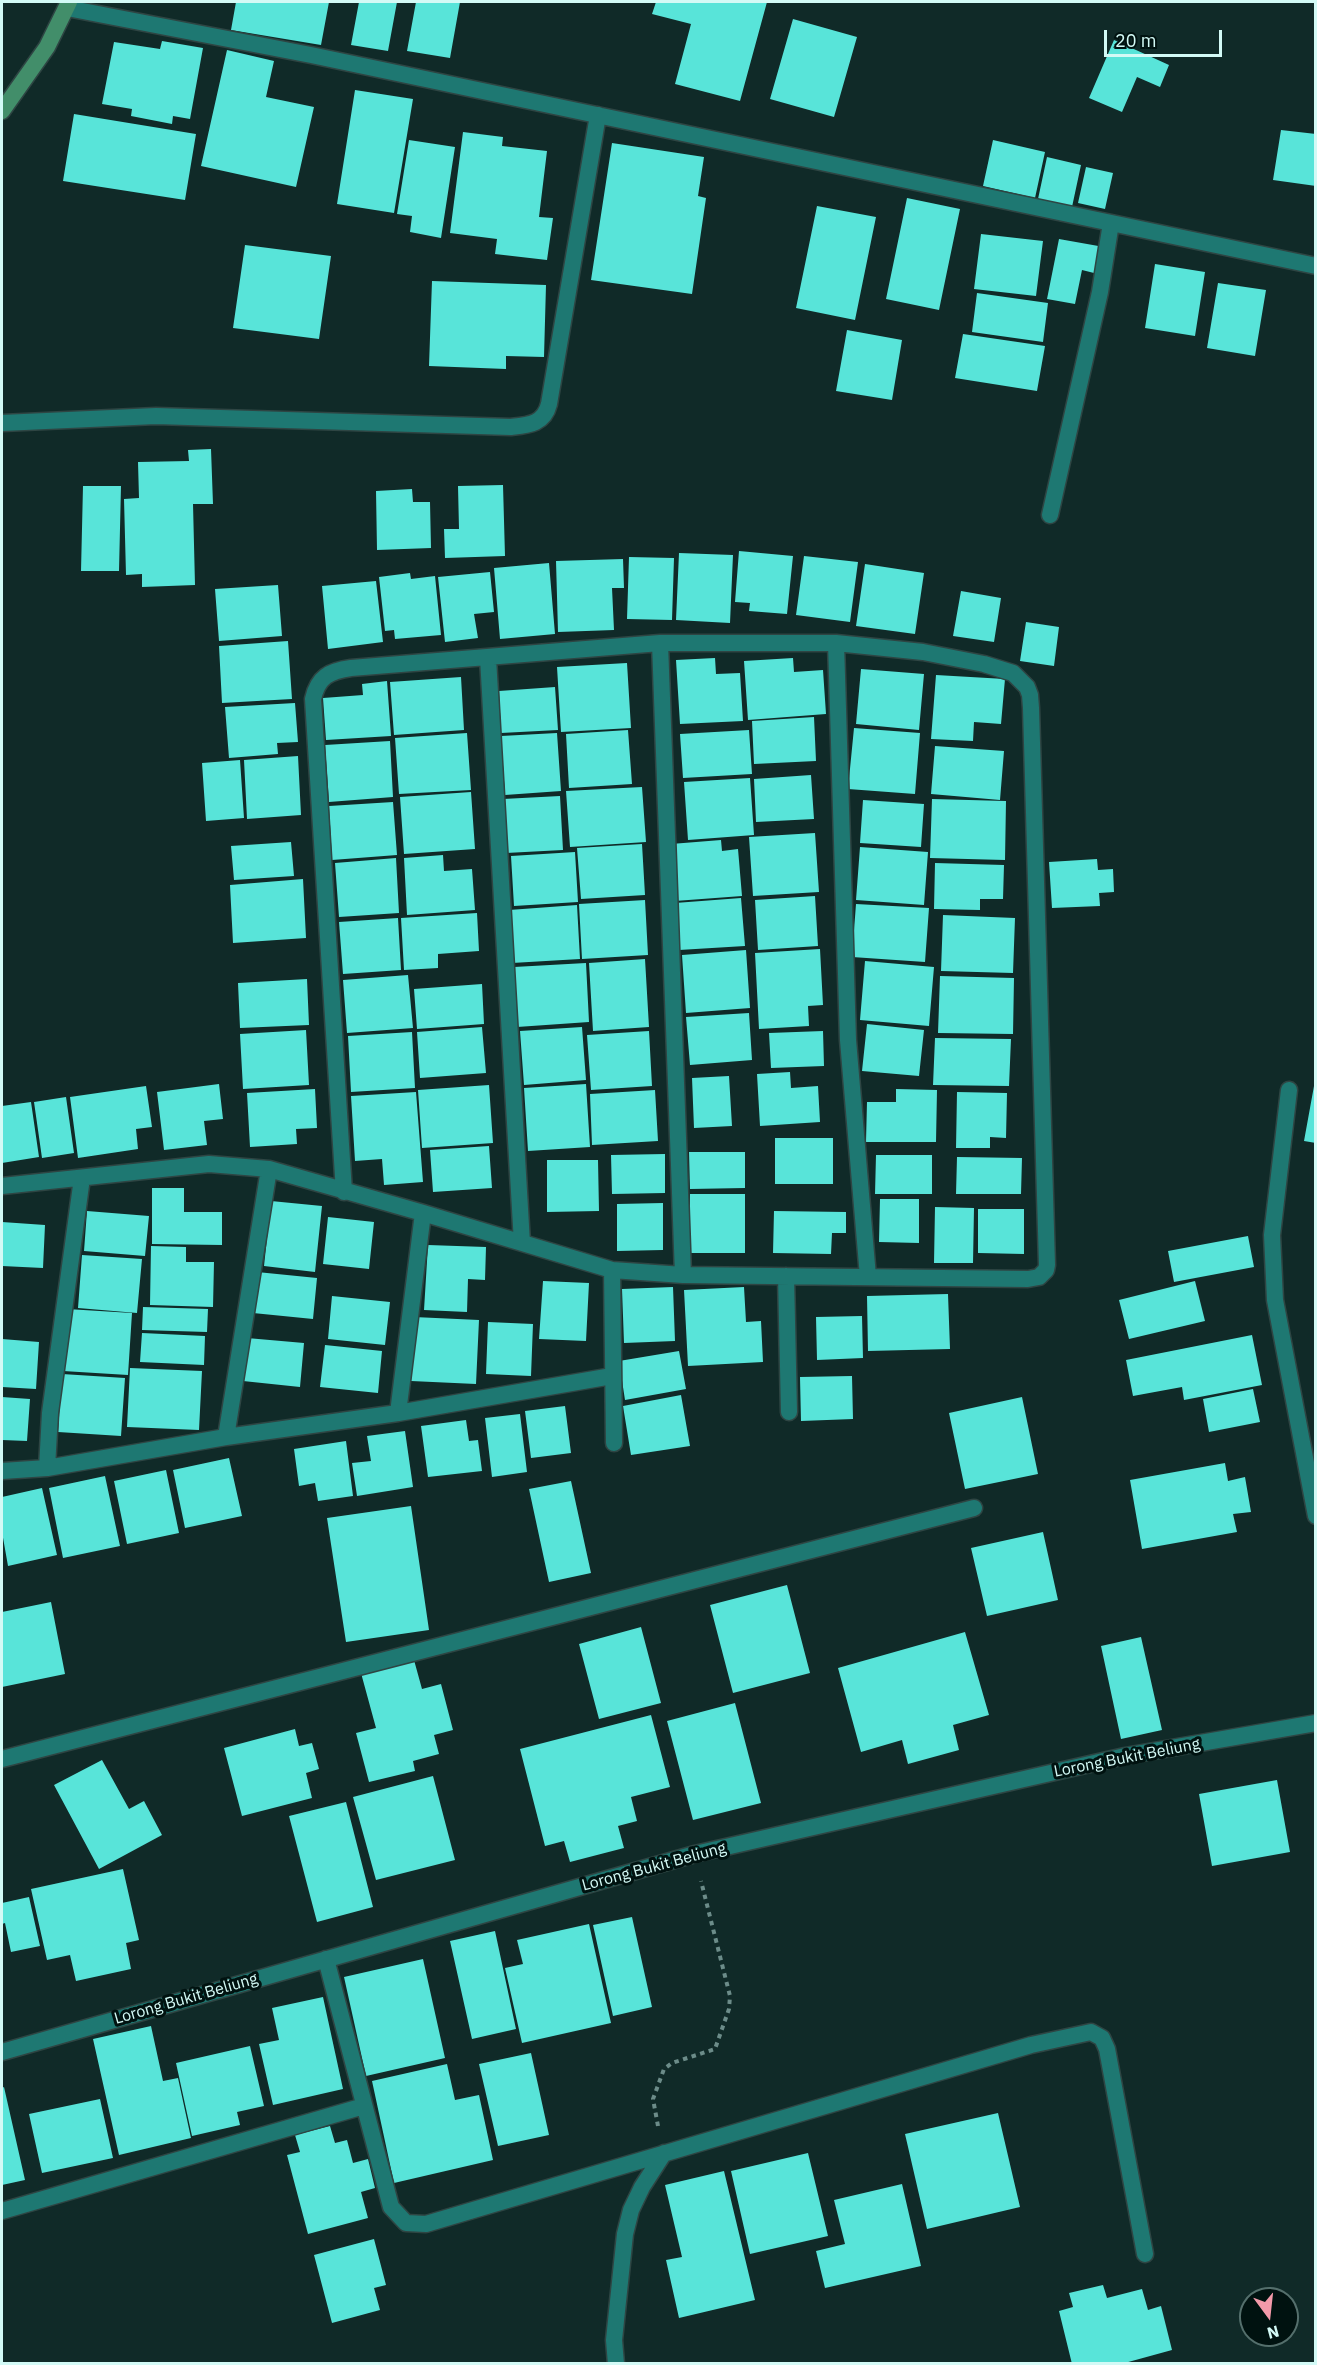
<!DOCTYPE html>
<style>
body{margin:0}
#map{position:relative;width:1317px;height:2365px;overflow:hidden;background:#102a28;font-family:"IBM Plex Sans",sans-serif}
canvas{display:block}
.frame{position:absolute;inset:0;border:3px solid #d3faf6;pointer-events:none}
.north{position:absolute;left:1239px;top:2287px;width:60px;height:60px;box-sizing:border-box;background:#001210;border:2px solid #546f6c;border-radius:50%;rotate:165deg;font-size:16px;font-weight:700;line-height:24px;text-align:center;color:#d3faf6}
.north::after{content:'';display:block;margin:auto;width:21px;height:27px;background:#f39aaa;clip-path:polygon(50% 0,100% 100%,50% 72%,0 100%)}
.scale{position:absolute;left:1104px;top:30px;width:118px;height:27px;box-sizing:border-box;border:3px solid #d3faf6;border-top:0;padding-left:8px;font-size:18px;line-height:21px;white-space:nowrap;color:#d3faf6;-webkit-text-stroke:4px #001210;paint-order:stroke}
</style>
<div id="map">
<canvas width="1317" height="2365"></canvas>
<div class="frame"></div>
<div class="north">N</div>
<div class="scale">20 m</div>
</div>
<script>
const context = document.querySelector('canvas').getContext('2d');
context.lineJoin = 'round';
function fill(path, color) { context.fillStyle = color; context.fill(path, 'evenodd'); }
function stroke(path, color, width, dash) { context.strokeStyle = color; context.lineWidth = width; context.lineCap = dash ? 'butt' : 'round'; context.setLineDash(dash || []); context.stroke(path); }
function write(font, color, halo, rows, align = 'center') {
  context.font = font + ' "IBM Plex Sans",sans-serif'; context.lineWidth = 6; context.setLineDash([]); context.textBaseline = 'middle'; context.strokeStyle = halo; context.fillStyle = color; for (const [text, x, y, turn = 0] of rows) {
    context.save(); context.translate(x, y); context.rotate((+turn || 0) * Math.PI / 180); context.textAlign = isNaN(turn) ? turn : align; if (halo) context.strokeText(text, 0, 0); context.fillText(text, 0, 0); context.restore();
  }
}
const building = new Path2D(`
 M236,2H329L321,45L231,30Z
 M359,2H397L388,51L351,45Z
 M416,2H460L450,58L407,51Z
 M656,2H767L740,101L675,84L691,24L652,14Z
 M793,19L857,37L834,117L770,99Z
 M1114,40L1169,65L1160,87L1137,77L1122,112L1089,98Z
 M162,41L203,48L190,119L173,116L172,124L131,116L132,109L102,104L114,42L160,49Z
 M227,50L274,61L266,97L314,107L296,187L201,166Z
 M355,90L413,99L394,213L337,204Z
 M74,114L196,134L185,200L63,181Z
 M1281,130L1316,134V186L1273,180Z
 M463,132L503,137L502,146L547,151L539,217L553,218L547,260L495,254L497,239L450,233Z
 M409,140L455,147L441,238L410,232L412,216L397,214Z
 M993,140L1045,152L1035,198L983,186Z
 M612,143L704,157L698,196L706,198L692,294L591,280Z
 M1047,157L1081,165L1072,207L1038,199Z
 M1086,167L1113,173L1105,209L1078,203Z
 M907,198L960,209L939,310L886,299Z
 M817,206L876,217L855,320L796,308Z
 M981,234L1043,241L1036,296L974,289Z
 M1059,239L1104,247L1098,274L1082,270L1075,304L1047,299Z
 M245,245L331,256L319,339L233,328Z
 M1155,264L1205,272L1195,336L1145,328Z
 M432,281L546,285L544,357L506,356V369L429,366Z
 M1218,283L1266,290L1255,356L1207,348Z
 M977,293L1048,303L1043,342L972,332Z
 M847,330L902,340L892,400L836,391Z
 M963,334L1045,346L1037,391L955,378Z
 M211,449L213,504H193L195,585L142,587V574L126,575L124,499L139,498L138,462L189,461L188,450Z
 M503,485L505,556L445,558L444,529H459L458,486Z
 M83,486H121L119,571H81Z
 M412,489L413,502H430L431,548L377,550L376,491Z
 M739,551L793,556L787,614L749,611L750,603L735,602Z
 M679,553L733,555L730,623L676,620Z
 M804,556L858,562L850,622L796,615Z
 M629,557L674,558L672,620L627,619Z
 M623,559L624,588H612L614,630L558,632L556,561Z
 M549,563L555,634L500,639L494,568Z
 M865,564L924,573L915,634L856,626Z
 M490,572L494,612L474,614L478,638L445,642L438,577Z
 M410,573L411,579L435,576L441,635L395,639L394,630L385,631L379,577Z
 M376,581L383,642L328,649L322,586Z
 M278,585L282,636L219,641L215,589Z
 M961,591L1001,598L994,642L953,636Z
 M1026,622L1059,627L1054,666L1020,661Z
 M288,641L292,699L222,703L219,646Z
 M715,658L716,674L740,673L743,721L680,724L676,660Z
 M793,658L794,672L823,670L826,714L748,720L744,661Z
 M627,663L631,728L561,732L557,667Z
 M861,669L924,674L919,730L856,724Z
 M936,675L1005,679L1001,724L974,722L973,741L931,739Z
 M461,677L464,730L394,735L390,682Z
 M387,681L391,736L326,740L323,698L363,695L362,684Z
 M555,687L558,730L501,733L499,691Z
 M295,703L298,742L277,743L278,754L229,758L225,707Z
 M814,717L816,761L754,764L752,721Z
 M854,728L920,733L915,794L848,789Z
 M628,730L632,784L569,788L566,734Z
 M749,730L752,774L683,778L680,734Z
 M467,733L471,790L399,794L395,738Z
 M557,733L561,791L505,795L501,736Z
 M390,741L393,797L329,802L325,745Z
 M935,746L1004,751L1000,800L931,794Z
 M298,756L301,815L247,819L244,760Z
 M240,760L244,818L206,821L202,763Z
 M811,775L814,819L756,822L754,779Z
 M750,778L754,835L688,840L684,782Z
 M642,787L646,842L570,847L566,791Z
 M471,792L475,849L404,854L400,797Z
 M560,796L563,850L506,853L503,799Z
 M932,799L1006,801L1005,860L930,858Z
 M863,800L924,804L921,847L860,843Z
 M393,802L397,855L332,860L329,806Z
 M815,833L819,892L753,896L749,837Z
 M721,840L722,851L738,849L742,896L675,901L671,844Z
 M291,842L294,876L234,880L231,846Z
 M642,844L645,895L581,899L577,848Z
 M860,847L928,852L924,905L856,900Z
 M575,852L578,902L514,906L511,856Z
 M443,855L444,871L472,869L475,910L407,915L404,858Z
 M396,858L399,913L339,917L335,863Z
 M1097,859L1098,870L1113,869L1114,892L1099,893L1100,906L1052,908L1049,862Z
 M935,863L1004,865L1003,899H980V910L934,909Z
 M303,879L306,938L233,943L230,885Z
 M815,896L818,946L758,950L755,900Z
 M741,898L745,946L679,950L675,903Z
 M645,900L648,955L582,959L579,904Z
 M856,904L929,908L925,962L852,957Z
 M577,905L580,959L512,963L509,910Z
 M477,913L479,951L438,954V968L404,970L401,918Z
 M943,915L1015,918L1013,973L941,971Z
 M398,918L401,970L343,974L339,922Z
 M820,949L823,1005L808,1006L809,1026L759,1029L755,953Z
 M746,950L750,1008L686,1013L682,955Z
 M645,959L649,1027L593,1031L589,963Z
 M865,961L934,967L929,1026L860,1020Z
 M586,963L589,1022L517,1027L514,967Z
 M408,975L413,1028L347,1033L343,980Z
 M940,976L1014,978L1013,1034L938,1033Z
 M307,979L309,1025L240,1028L238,983Z
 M482,984L484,1024L417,1029L414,989Z
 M749,1013L752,1060L690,1065L686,1017Z
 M867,1024L924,1030L919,1076L862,1071Z
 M482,1027L486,1073L420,1078L417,1032Z
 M582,1027L586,1080L524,1085L520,1031Z
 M306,1030L309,1085L243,1089L240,1034Z
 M649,1031L652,1086L591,1090L587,1035Z
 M823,1031L824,1066L771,1068L769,1033Z
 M412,1032L415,1088L351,1092L348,1036Z
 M935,1038L1011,1039L1009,1086L933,1085Z
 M790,1072L791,1088L818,1086L820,1122L760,1126L757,1074Z
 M729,1076L732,1126L694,1128L692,1078Z
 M219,1084L223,1119L204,1121L207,1145L164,1150L157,1092Z
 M586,1084L590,1147L528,1151L524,1088Z
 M489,1085L493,1143L422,1148L418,1090Z
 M146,1086L152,1127L136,1129L138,1149L78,1158L70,1097Z
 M1314,1086H1316V1143L1304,1141Z
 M315,1089L317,1128L296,1129L297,1144L250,1147L247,1093Z
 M896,1089L937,1090L936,1142H866L867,1102H896Z
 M655,1090L658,1141L592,1145L590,1094Z
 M416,1092L423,1182L384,1185L382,1159L355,1161L351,1096Z
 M957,1092L1007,1093L1006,1138L990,1137V1148H956Z
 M66,1097L74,1153L42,1158L34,1102Z
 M31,1102L39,1157L2,1163V1106Z
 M775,1138H833V1184H775Z
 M489,1146L492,1188L433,1192L430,1150Z
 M689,1152H745V1188L690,1189Z
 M665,1154V1193L612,1194L611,1155Z
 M876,1155H932V1194H875Z
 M957,1157L1022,1158L1021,1194H956Z
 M547,1160H598L599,1211L547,1212Z
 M152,1188H184V1212H222V1245L152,1244Z
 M690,1194H745V1253H690Z
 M880,1199H919V1243L879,1242Z
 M271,1201L322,1206L315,1272L264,1266Z
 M663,1203V1250L617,1251V1204Z
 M935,1207L974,1208L973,1263H934Z
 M978,1209H1024V1254L978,1253Z
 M87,1211L149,1216L145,1256L84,1251Z
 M774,1211L846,1212V1233H832L831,1254L773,1253Z
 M328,1217L374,1222L369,1269L323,1264Z
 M2,1222L45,1225L43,1268L2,1266Z
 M1248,1236L1254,1267L1174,1282L1168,1251Z
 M428,1245L486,1247L485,1280L468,1279L467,1312L424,1310Z
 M151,1246L186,1247V1262H214L213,1307L150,1305Z
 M82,1255L142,1259L137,1313L78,1308Z
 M257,1272L317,1278L313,1319L253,1313Z
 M543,1281L589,1283L586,1341L539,1339Z
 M1195,1281L1205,1321L1129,1339L1119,1300Z
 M673,1287L675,1341L624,1343L622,1289Z
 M744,1287L746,1322L761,1321L763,1362L688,1366L684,1290Z
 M948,1294L950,1349L868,1351L867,1296Z
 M332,1296L390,1302L385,1345L328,1339Z
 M143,1307L208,1309L207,1332L142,1330Z
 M67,1309L132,1313L128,1375L63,1371Z
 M862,1316L863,1358L817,1360L816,1317Z
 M414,1317L479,1320L476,1384L411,1381Z
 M488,1322L533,1324L531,1376L486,1374Z
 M142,1333L205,1336L204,1365L140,1362Z
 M1252,1335L1262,1385L1184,1400L1182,1387L1133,1396L1126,1360Z
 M247,1338L304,1343L300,1387L243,1381Z
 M2,1339L39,1342L36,1389L2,1387Z
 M325,1345L382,1351L378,1393L320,1387Z
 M679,1351L686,1389L625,1400L619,1361Z
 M130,1368L202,1371L199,1430L127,1427Z
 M62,1374L125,1378L121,1436L58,1432Z
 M852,1376L853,1419L801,1421L800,1377Z
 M1253,1389L1260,1422L1209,1432L1203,1399Z
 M681,1395L690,1446L631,1455L623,1406Z
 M2,1397L30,1399L27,1441L2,1440Z
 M1022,1397L1038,1474L965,1489L949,1413Z
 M565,1406L571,1453L531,1458L525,1411Z
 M520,1414L527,1472L492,1477L485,1418Z
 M466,1420L469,1441L478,1440L482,1471L428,1477L421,1426Z
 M405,1431L413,1487L357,1496L352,1463L371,1461L367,1436Z
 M346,1441L353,1496L318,1501L315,1483L299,1486L294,1449Z
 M229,1458L242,1516L185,1528L173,1470Z
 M1225,1463L1228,1481L1245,1477L1251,1512L1233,1514L1237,1532L1142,1549L1130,1480Z
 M166,1470L179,1533L127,1544L114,1481Z
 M105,1476L120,1546L63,1558L49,1488Z
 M571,1481L591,1573L549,1582L529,1489Z
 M42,1488L57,1555L8,1566L2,1532V1497Z
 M411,1506L429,1630L346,1642L327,1518Z
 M1043,1532L1058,1600L987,1616L971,1548Z
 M787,1585L810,1673L733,1693L710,1605Z
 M51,1602L65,1674L2,1687V1612Z
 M641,1627L661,1703L599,1719L579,1644Z
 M965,1632L989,1715L953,1725L959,1750L908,1764L902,1740L861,1752L838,1668Z
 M1141,1637L1162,1730L1121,1739L1101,1646Z
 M414,1660L422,1689L441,1684L453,1730L434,1735L439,1754L413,1761L415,1771L369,1782L356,1733L376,1728L361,1673Z
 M735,1703L761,1803L693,1820L667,1721Z
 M651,1715L670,1787L631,1797L637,1821L618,1826L624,1848L570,1862L564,1841L545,1846L520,1749Z
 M295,1729L299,1746L312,1743L319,1769L306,1773L312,1798L242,1816L224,1748Z
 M102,1760L129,1809L144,1801L162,1835L99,1869L54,1785Z
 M433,1776L455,1860L376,1880L353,1797Z
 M1277,1780L1290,1852L1212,1866L1199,1794Z
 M346,1802L373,1907L317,1922L289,1816Z
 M123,1869L139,1940L126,1943L131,1969L76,1981L70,1955L47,1960L31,1889Z
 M29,1897L40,1946L11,1952L5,1923L2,1924V1903Z
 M632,1917L652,2007L613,2016L593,1925Z
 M589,1924L611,2023L522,2043L505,1968L523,1964L517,1940Z
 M495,1931L516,2029L472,2039L450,1941Z
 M423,1959L445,2058L366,2076L344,1977Z
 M323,1997L343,2089L273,2105L259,2044L279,2040L272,2008Z
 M151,2026L163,2081L178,2078L191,2138L119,2155L93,2039Z
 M250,2046L264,2106L237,2112L240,2125L192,2136L176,2063Z
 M531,2053L549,2135L498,2146L479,2064Z
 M447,2064L455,2100L479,2095L493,2160L394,2183L372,2081Z
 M4,2087L25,2180L2,2185V2088Z
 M100,2099L113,2158L42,2173L29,2114Z
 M998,2113L1020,2207L927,2229L905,2134Z
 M330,2126L335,2143L347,2140L353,2163L368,2159L375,2188L361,2192L368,2218L308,2234L287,2155L300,2152L295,2135Z
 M808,2153L828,2236L750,2254L731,2171Z
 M724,2171L755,2300L679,2318L666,2260L682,2257L665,2185Z
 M902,2184L921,2266L825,2288L816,2251L845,2244L834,2200Z
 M374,2239L386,2285L374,2288L380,2310L332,2323L314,2255Z
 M1103,2285L1107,2298L1142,2289L1148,2310L1161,2306L1172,2350L1121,2364H1072L1059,2311L1073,2307L1069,2293Z`);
const path = new Path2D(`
 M658,2126L653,2099L664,2069L672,2063L715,2049L729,2009L730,1996L701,1881`);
const minor = new Path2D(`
 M67,8L311,55L1316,266
 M2,423L156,416L511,427C529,425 544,424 549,404L598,115
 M1050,515L1100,292L1111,223
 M660,643L683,1275
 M836,643L848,1040L868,1277
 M488,658L522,1243
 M1289,1090L1272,1235L1275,1300L1316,1516
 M2,1186L209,1164L269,1169L423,1213L612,1270L683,1275L1028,1279L1039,1277L1046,1270L1047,1265L1031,708L1030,695L1027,687L1013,673L984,664L923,652L836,643H660L351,668C329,671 318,677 313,699L344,1192
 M612,1270L614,1443
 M786,1276L789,1412
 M398,1413L423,1213
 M226,1437L269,1169
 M47,1468L50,1413L82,1178
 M2,1471L47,1468L226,1437L398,1413L612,1376
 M2,1759L974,1508
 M326,1959L391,2207L406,2223L426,2224L1031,2045L1091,2032L1102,2038L1107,2049L1145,2254
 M2,2052L695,1854L1125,1756L1316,1723
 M2,2211L364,2106
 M616,2364L614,2340L625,2234L631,2210L642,2187L664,2153`);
const secondary = new Path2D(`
 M2,111L47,47L69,2`);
const streetNames = [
 ["Lorong Bukit Beliung",1127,1758,-11],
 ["Lorong Bukit Beliung",654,1867,-15],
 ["Lorong Bukit Beliung",186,1999,-16]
];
fill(building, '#58e4d9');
stroke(minor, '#2e4543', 19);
stroke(secondary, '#2e4543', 19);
stroke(path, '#6c8c89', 4, [4.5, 4.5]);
stroke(minor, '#1e7872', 16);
stroke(secondary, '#428e6a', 16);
write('16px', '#d3faf6', '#001210', streetNames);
</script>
